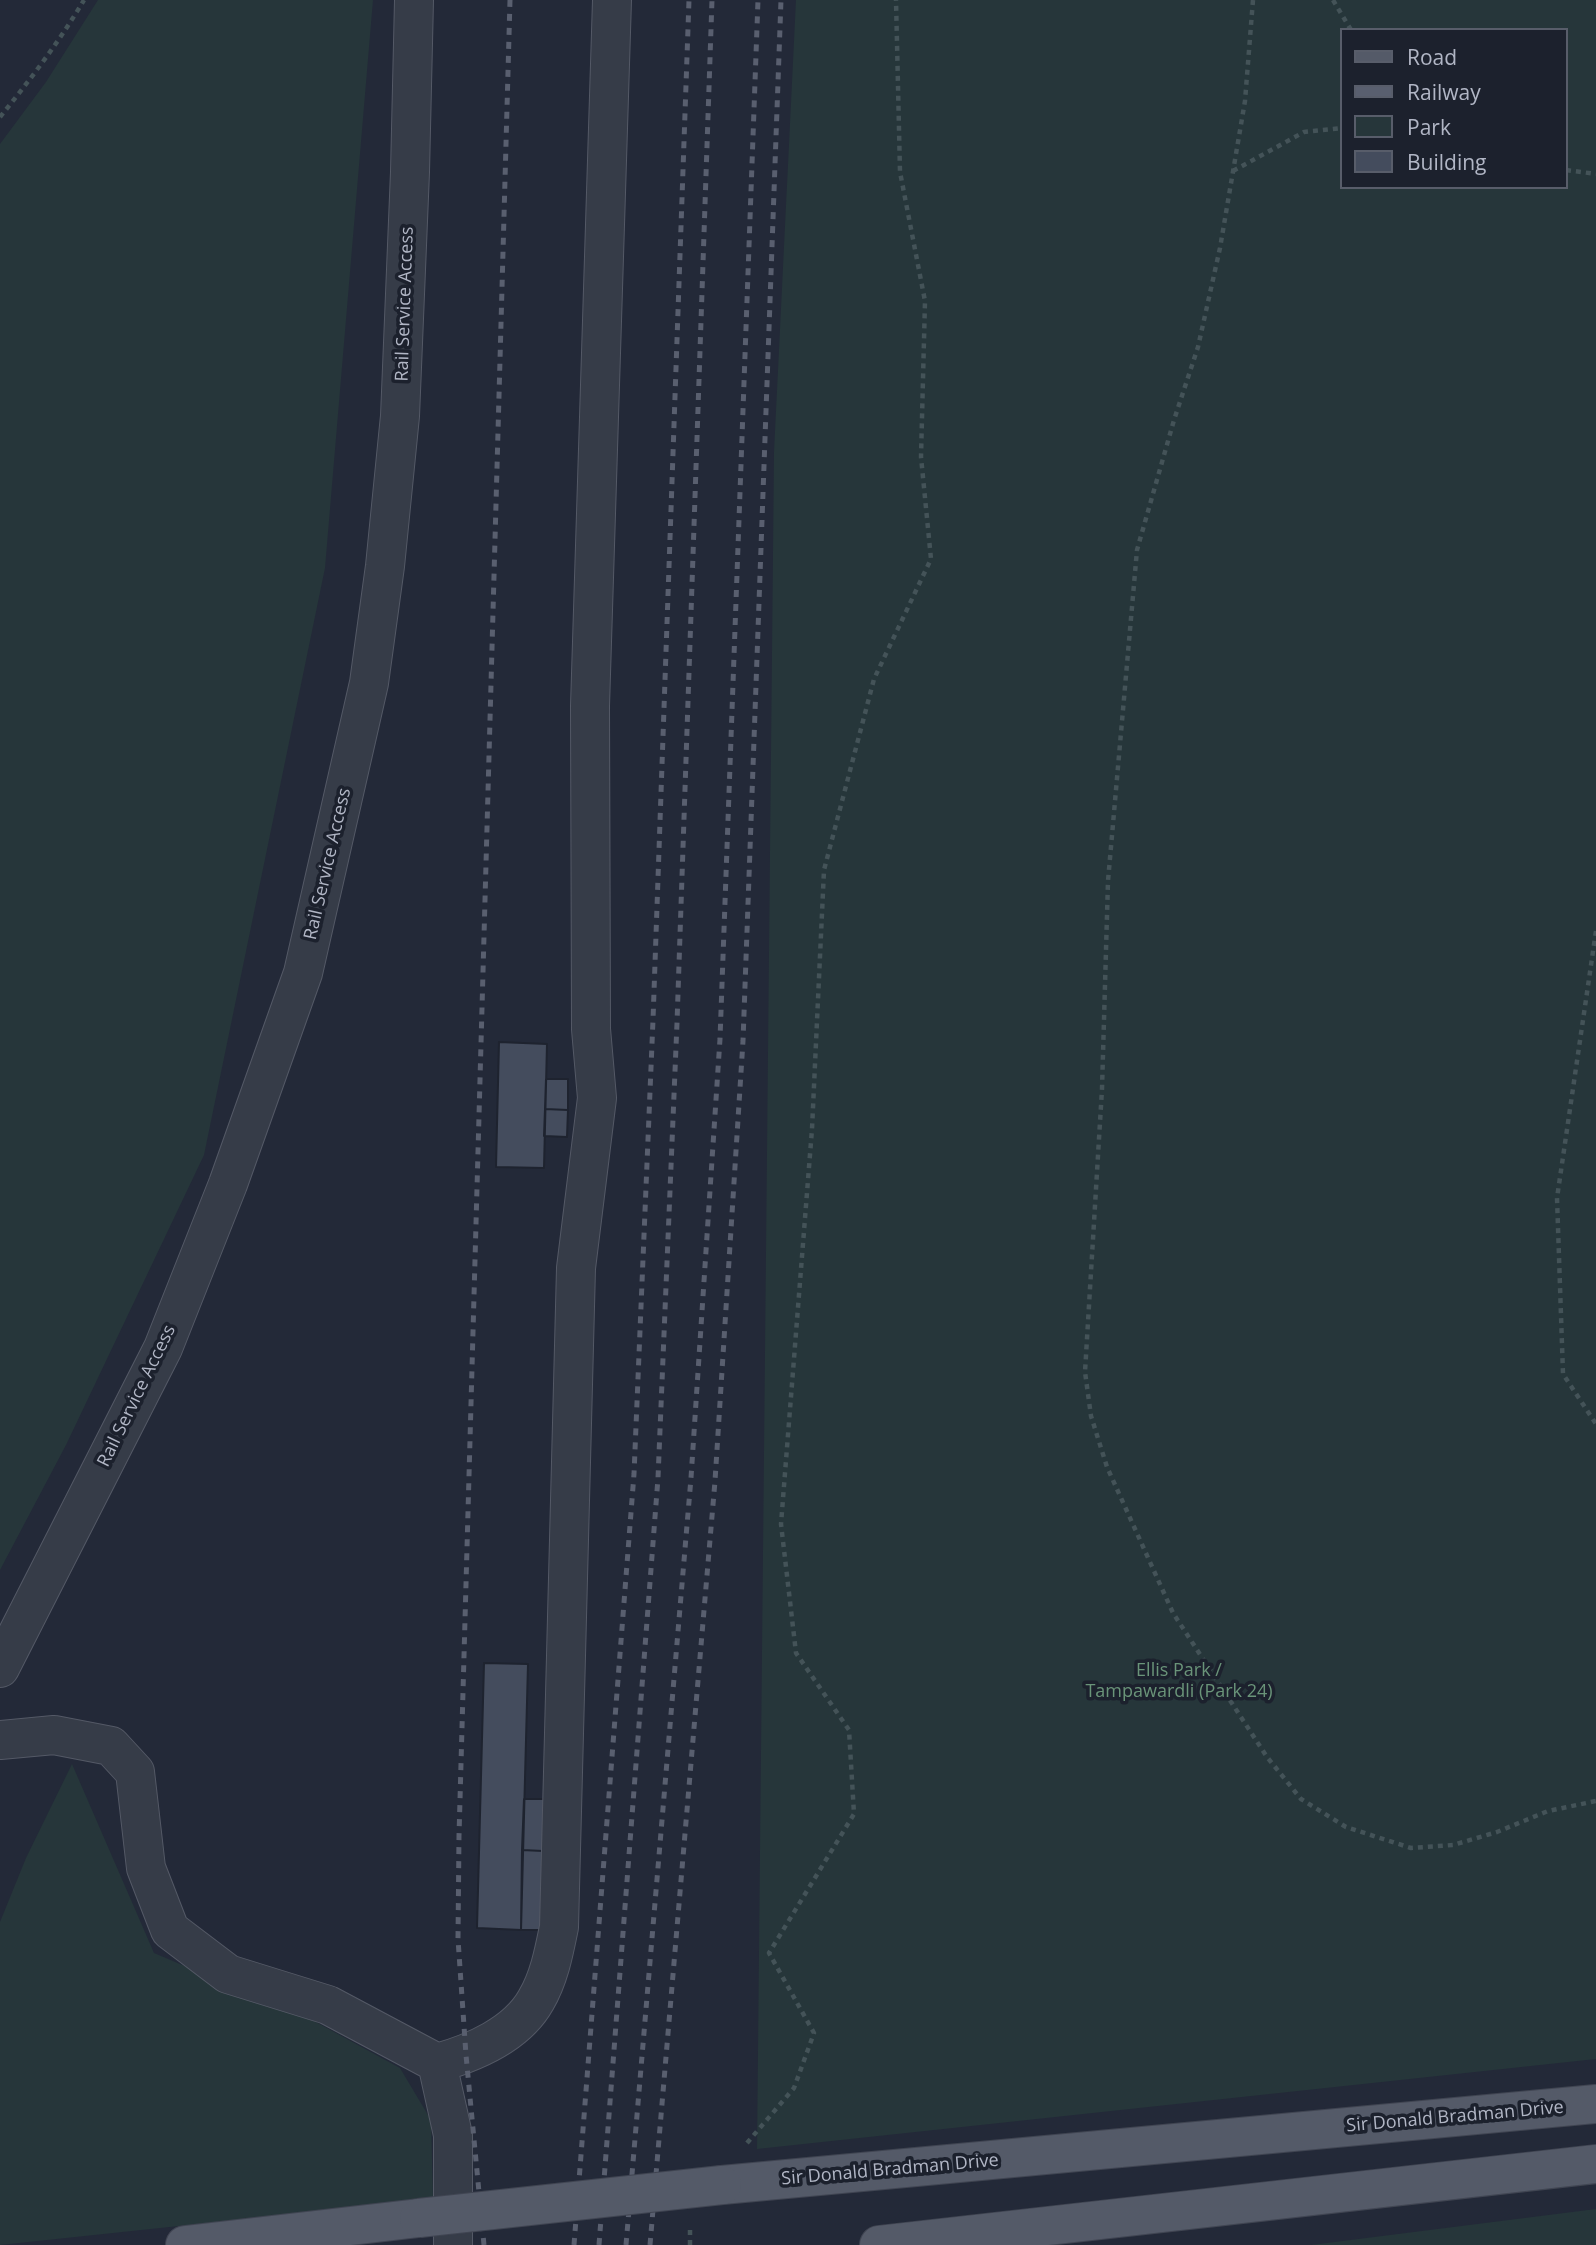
<!DOCTYPE html>
<style>
body{margin:0}
#map{position:relative;width:1596px;height:2245px;overflow:hidden;background:#232938;font-family:"Open Sans",sans-serif}
canvas{display:block}
.legend{position:absolute;left:1340px;top:28px;width:228px;height:161px;box-sizing:border-box;background:#1c212d;border:2px solid #585d6a;margin:0;padding:9px 12px;list-style:none;font-size:21px;color:#b1b6c5}
.legend li{display:flex;align-items:center;gap:14px;height:35px}
.legend b{width:35px;border:2px solid #585d6a}
</style>
<div id="map">
<canvas width="1596" height="2245"></canvas>
<ul class="legend">
<li><b style="height:9px;background:#545a68"></b>Road</li>
<li><b style="height:9px;background:#595f6f"></b>Railway</li>
<li><b style="height:19px;background:#26363a"></b>Park</li>
<li><b style="height:19px;background:#444c5d"></b>Building</li>
</ul>
</div>
<script>
const context = document.querySelector('canvas').getContext('2d');
context.lineJoin = 'round';
function fill(path, color) { context.fillStyle = color; context.fill(path, 'evenodd'); }
function stroke(path, color, width, dash) { context.strokeStyle = color; context.lineWidth = width; context.lineCap = dash ? 'butt' : 'round'; context.setLineDash(dash || []); context.stroke(path); }
function write(font, color, halo, rows, align = 'center') {
  context.font = font + ' "Open Sans",sans-serif'; context.lineWidth = 7; context.setLineDash([]); context.textBaseline = 'middle'; context.strokeStyle = halo; context.fillStyle = color; for (const [text, x, y, turn = 0] of rows) {
    context.save(); context.translate(x, y); context.rotate((+turn || 0) * Math.PI / 180); context.textAlign = isNaN(turn) ? turn : align; if (halo) context.strokeText(text, 0, 0); context.fillText(text, 0, 0); context.restore();
  }
}
const green = new Path2D(`
 M98,0H373L325,568L204,1155L66,1445L0,1570V144L46,82Z
 M796,0H1596V2059L757,2149L774,452ZM1342,30H1566V187H1342Z
 M72,1764L154,1953L314,2021L400,2068L431,2120L433,2199L0,2245V1922L26,1858Z
 M1596,2209V2245H1311Z`);
const building = new Path2D(`
 M499,1042L547,1044L544,1168L496,1167Z
 M546,1079H568V1110L545,1109Z
 M545,1109L568,1110L567,1137L544,1136Z
 M484,1663L528,1664L521,1930L477,1928Z
 M524,1799H544L543,1851L522,1850Z
 M522,1850L543,1851L542,1930H521Z`);
const path = new Path2D(`
 M1253,0L1245,101L1220,248L1198,347L1174,420L1137,550L1108,881L1102,1089L1085,1372L1091,1416L1107,1467L1173,1613L1267,1757L1301,1799L1346,1827L1411,1848L1453,1845L1497,1832L1548,1811L1596,1801
 M1333,0L1351,30
 M0,117C30,80 59,42 84,0
 M1566,170L1596,174
 M1233,171L1304,132L1342,128
 M1596,931L1557,1198L1563,1374L1596,1424
 M747,2143L794,2088L814,2033L769,1953L854,1814L849,1730L796,1653L781,1524L812,1129L824,870L874,679L931,559L921,457L925,301L900,172L896,0
 M690,2245V2228`);
const minor = new Path2D(`
 M0,1668L163,1348L228,1184L303,973L369,683L385,566L400,416L410,172L414,0
 M0,1740L54,1735L111,1746L135,1772L146,1868L170,1930L228,1974L328,2005L437,2063L453,2135V2245
 M437,2063C473,2053 517,2034 536,2000C549,1978 554,1952 559,1927L576,1268L597,1098L591,1029L590,706L612,0`);
const major = new Path2D(`
 M722,2185L1596,2104
 M185,2245L419,2218
 M879,2245L1596,2164`);
const rail = new Path2D(`
 M484,2245L466,2055L458,1939L459,1836L510,0
 M574,2245L634,1474L653,1020L689,0
 M599,2245L658,1478L677,1023L712,0
 M626,2245L691,1478L720,1039L758,0
 M650,2245L715,1481L743,1041L781,0`);
const majorBridge = new Path2D(`
 M419,2218L722,2185`);
const streetNames = [
 ["Rail Service Access",405,304,-88],
 ["Rail Service Access",328,864,-77],
 ["Rail Service Access",137,1396,-64],
 ["Sir Donald Bradman Drive",1455,2117,-5],
 ["Sir Donald Bradman Drive",890,2170,-5]
];
const parkNames = [
 ["Ellis Park /",1179,1671],
 ["Tampawardli (Park 24)",1179,1692]
];
fill(green, '#26363a');
fill(building, '#444c5d');
stroke(building, '#1e232f', 2);
stroke(minor, '#545966', 40);
stroke(major, '#404552', 40);
stroke(path, '#445358', 4.5, [5, 5]);
stroke(minor, '#363c48', 38);
stroke(major, '#545a68', 38);
stroke(rail, '#595f6f', 5, [7, 7]);
stroke(majorBridge, '#404552', 40, []);
stroke(majorBridge, '#545a68', 38);
write('18px', '#b1b6c5', '#1c212d', streetNames);
write('18px', '#6a9479', '#1c212d', parkNames);
</script>
